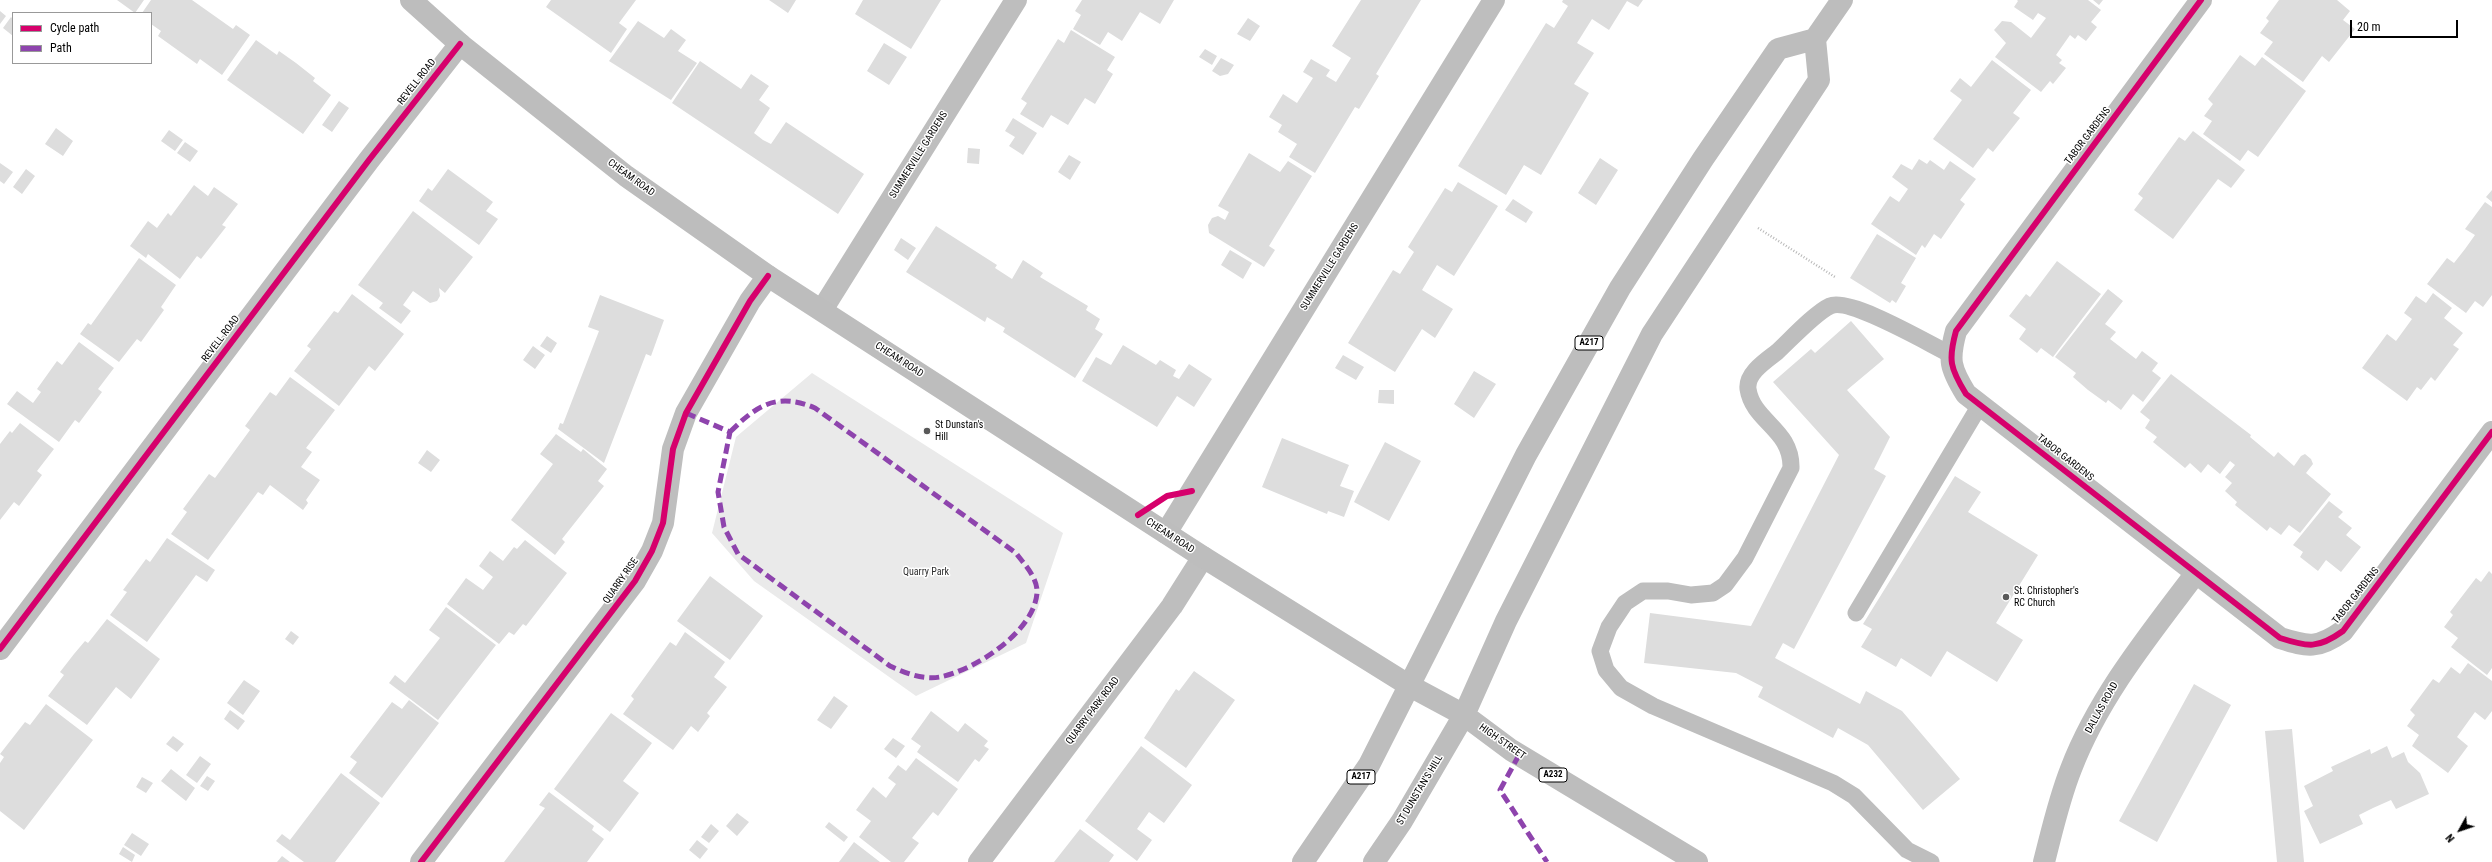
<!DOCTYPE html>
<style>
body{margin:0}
#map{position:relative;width:2492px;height:862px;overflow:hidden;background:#fff;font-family:"Roboto Condensed",sans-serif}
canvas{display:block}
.legend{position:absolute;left:12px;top:12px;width:140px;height:52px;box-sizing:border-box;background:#fff;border:1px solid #999;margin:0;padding:5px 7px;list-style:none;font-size:12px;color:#000}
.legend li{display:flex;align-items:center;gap:8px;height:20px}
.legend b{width:20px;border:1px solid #999}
.north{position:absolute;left:2440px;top:810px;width:40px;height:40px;-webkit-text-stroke:3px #fff;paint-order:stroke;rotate:230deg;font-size:11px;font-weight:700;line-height:16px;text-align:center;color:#000}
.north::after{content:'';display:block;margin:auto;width:14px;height:18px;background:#000;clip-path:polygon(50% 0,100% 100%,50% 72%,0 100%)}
.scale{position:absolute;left:2350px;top:20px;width:108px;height:18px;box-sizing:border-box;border:2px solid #000;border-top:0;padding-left:5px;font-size:12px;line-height:14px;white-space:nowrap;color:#000;-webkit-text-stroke:3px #fff;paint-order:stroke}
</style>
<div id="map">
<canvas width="2492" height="862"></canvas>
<ul class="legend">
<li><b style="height:5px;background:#d6006c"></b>Cycle path</li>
<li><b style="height:5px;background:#8e44ad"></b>Path</li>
</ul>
<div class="north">N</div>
<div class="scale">20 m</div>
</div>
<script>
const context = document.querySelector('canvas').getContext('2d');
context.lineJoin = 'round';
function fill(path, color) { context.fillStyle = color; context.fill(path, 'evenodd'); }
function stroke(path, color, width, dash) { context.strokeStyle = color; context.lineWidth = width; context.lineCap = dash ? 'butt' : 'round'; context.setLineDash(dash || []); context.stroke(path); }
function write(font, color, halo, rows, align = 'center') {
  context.font = font + ' "Roboto Condensed",sans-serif'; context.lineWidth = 3; context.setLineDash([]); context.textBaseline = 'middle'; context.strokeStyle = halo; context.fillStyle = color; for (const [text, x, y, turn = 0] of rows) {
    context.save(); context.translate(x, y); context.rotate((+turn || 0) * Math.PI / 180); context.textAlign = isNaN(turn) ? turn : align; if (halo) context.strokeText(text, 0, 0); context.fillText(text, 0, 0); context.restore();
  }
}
const green = new Path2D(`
 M812,373L1063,533L1026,643L916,696L754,581L712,533L736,437Z`);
const building = new Path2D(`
 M117,0H144L135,13Z
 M151,0H192L233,29L236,25L250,35L222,75L200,59L197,64L158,36L161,31L151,24V13H142Z
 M551,0H636L619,23L627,29L611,53L546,7Z
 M769,0H796L788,13Z
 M863,0H941L911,49L855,14Z
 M1082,0H1174L1160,24L1140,12L1122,41L1108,32L1100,45L1073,29L1081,15L1075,11Z
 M1361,0H1421L1376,74L1379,76L1359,109L1355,107L1315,173L1289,157L1297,144L1278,132L1282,125L1269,117L1283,94L1297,103L1313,78L1303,72L1311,59L1330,70L1326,76L1336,82L1351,58L1332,46Z
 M1563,0H1643L1638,7L1627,1L1609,30L1592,19L1577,43L1594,53L1574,84L1589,93L1541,175L1524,165L1506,195L1458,166L1546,23L1554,28L1568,6L1562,2Z
 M2017,0H2088L2101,10L2091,22L2097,27L2086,41L2078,35L2075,39L2070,35L2056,55L2062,60L2059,63L2066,68L2053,84L2050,81L2041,92L1995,57L2006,43L1994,30L2002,21L2011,22L2031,38L2046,18L2038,13L2033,20L2014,7L2018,1Z
 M2093,0H2103L2099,5Z
 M2279,0H2337L2350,11L2343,20L2355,29L2329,62L2322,56L2303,82L2264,54L2273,42L2260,33L2269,21L2266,18Z
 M0,11L6,16L0,24Z
 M11,17L13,19V36L3,28Z
 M1248,18L1260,26L1250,41L1237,34Z
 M638,21L664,38L671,29L686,40L678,51L697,63L671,100L609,61Z
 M1071,30L1115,57L1107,70L1113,74L1095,104L1085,98L1068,125L1051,115L1043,128L1020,114L1027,103L1021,99L1058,39L1064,43Z
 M256,40L277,55L279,51L296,63L315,78L313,81L331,95L303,134L227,80Z
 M884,43L907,57L889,85L867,71Z
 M1205,49L1217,56L1212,65L1199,57Z
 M2240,55L2255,66L2262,57L2306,91L2258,157L2248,150L2240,161L2203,134L2212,121L2204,116L2213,104L2208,99Z
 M1221,58L1234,65L1228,74L1220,76L1212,71Z
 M1992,60L2031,90L2013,113L2020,118L1993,152L1988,148L1973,168L1933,139L1962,100L1950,91L1960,78L1971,87Z
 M700,61L741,89L751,74L769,86L759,100L770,108L754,133L763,140L771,144L786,122L864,174L838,214L672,103Z
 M339,101L349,108L332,132L322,125Z
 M1013,118L1037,133L1023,155L1009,146L1015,137L1005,131Z
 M56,128L73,141L63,156L45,144Z
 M169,130L183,140L175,151L161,141Z
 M2193,131L2245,170L2231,188L2218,179L2173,239L2134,210L2143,198L2138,194L2158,166L2179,137L2185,141Z
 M185,142L198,151L190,162L177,153Z
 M968,148L980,149L979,164L967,163Z
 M1249,153L1280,172L1288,161L1312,176L1269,246L1275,250L1264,267L1209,233L1208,225L1212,218L1218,216L1225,220L1229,212L1218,206Z
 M1069,155L1081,162L1070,180L1058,172Z
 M1600,158L1618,170L1596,205L1578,193Z
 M1919,159L1927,164L1930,160L1944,170L1950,161L1976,179L1960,200L1965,204L1941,239L1934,234L1925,248L1922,245L1916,255L1871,224L1890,196L1899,202L1908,189L1892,177L1901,164L1912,170Z
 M0,163L13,172L4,184L0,181Z
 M26,169L35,176L22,194L13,187Z
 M448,169L493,202L486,211L498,219L479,245L419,201L428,188L432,191Z
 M1458,182L1498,206L1454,276L1437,265L1422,290L1453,309L1435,338L1422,329L1395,372L1348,343L1393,270L1400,274L1414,252L1408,247L1445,188L1452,192Z
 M194,185L208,196L214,187L238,204L222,225L226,227L201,259L197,256L180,279L148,254L146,258L130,246L148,221L157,228L168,213L171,216Z
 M2492,190V202L2486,197Z
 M1513,199L1533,212L1526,223L1505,210Z
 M2485,202L2492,207V295L2483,307L2475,301L2466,313L2427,284L2447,258L2454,263L2465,249L2475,235L2465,229Z
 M413,211L473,257L445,293L439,288L440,296L437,301L430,303L413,291L403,305L411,311L401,324L379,308L383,303L358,285Z
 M936,226L997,265L995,268L1012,279L1023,260L1043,273L1040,277L1088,306L1086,310L1100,319L1095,329L1103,334L1075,378L1003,332L1005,328L987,317L985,322L906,272Z
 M1877,234L1916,258L1901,283L1906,286L1896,303L1892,300L1890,303L1850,278Z
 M901,238L916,248L908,260L894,250Z
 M1230,250L1252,263L1243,279L1221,265Z
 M139,258L176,285L161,307L164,310L141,342L137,339L119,362L80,334L88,323L91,325Z
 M2057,261L2101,294L2053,357L2041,348L2037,353L2019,339L2026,329L2009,316L2026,294L2030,297Z
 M2108,289L2123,301L2105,324L2116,332L2110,339L2136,359L2142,351L2158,363L2152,371L2161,378L2143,402L2133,394L2121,410L2108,400L2106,403L2088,390L2073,377L2076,373L2055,357Z
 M2433,293L2452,308L2444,318L2463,333L2453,345L2459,349L2435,381L2431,377L2421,390L2417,387L2407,401L2362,368L2387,334L2396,341L2412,319L2404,313L2416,296L2426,303Z
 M352,294L404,334L375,371L369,366L339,406L294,371L311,349L307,346L334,311L338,313Z
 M600,295L664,320L651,356L646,354L604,463L558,429L560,423L563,424L599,331L588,327Z
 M1851,321L1884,359L1847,390L1890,437L1874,469L1886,476L1794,649L1783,643L1775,658L1860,704L1866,691L1902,711L1960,779L1923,810L1868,745L1838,728L1833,738L1758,697L1763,687L1736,673L1644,663L1650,613L1751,626L1839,455L1773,382L1811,349L1815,353Z
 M547,336L557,343L551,353L540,346Z
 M79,342L114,368L98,389L102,392L79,423L75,420L59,442L7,404L17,391L33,403L41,392L37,389L57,361L62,365Z
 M1123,345L1156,365L1160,360L1176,370L1173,376L1179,379L1189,364L1212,379L1194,407L1177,396L1157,427L1082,381L1096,357L1111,365Z
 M533,346L545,355L535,369L523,360Z
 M1343,355L1364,367L1356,380L1335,368Z
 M1474,371L1496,384L1474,418L1454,404Z
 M2171,374L2251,435L2250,437L2274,457L2278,452L2294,466L2301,456L2305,454L2311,459L2313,464L2306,473L2331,494L2300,533L2289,525L2281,535L2270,527L2267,531L2235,505L2237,502L2225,491L2232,483L2225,477L2235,465L2230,461L2220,474L2208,464L2201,473L2190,463L2185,468L2153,442L2157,437L2145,428L2150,420L2140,412Z
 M290,377L335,410L306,448L312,452L301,467L320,480L306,500L308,503L303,510L270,485L263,495L258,492L208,560L171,534L187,512L183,509L209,474L215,478L250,430L245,426L270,392L276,396Z
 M1379,390H1394V404L1378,403Z
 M20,423L54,449L37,471L42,475L19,506L14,502L0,520V444L10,431L12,433Z
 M556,434L581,452L583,449L607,469L598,481L604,486L562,539L565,542L555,555L511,520L553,464L540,454Z
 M1282,438L1349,465L1340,486L1354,491L1344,517L1328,511L1327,514L1262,487Z
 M1385,442L1421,461L1389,521L1354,502Z
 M427,450L440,460L431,472L418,463Z
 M1955,476L1981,492L1968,512L2038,555L1996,623L2023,640L1997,682L1947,651L1931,677L1901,658L1896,667L1861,647L1872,629L1863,624Z
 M2329,501L2343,512L2338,517L2352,528L2346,535L2361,547L2341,572L2326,560L2318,571L2300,557L2303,552L2293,545Z
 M167,538L215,570L207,582L196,575L147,642L110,615L127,592L123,590L135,574L146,559L150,562Z
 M525,540L567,573L526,626L523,624L514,635L509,632L499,644L447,604L466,578L483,590L493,577L479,566L490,551L503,561L514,547L517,549Z
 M2489,571L2492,574V668L2487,675L2451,647L2458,638L2444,627L2453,615L2450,612L2476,578L2481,582Z
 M710,576L763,616L730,660L677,621Z
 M446,607L496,645L438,720L389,683L395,675L405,683L440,638L429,630Z
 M107,619L160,659L131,699L116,687L87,725L48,696L64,675L60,672L74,654L85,641L88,643Z
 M291,631L299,637L293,645L285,639Z
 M685,632L725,662L714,677L727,687L707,713L710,716L698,732L691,726L673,750L623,714L634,699L631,696L670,642L676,646Z
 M2468,663L2492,681V711L2485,720L2475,712L2457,737L2468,746L2448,773L2412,746L2419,735L2407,726L2415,715L2410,710L2433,679L2439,683L2451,667L2460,674Z
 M1194,671L1235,700L1186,768L1144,738L1166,704L1176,689L1179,691Z
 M244,680L260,691L243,715L227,703Z
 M2194,684L2231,705L2157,842L2119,821Z
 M834,696L848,706L831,729L817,720Z
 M409,700L439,723L382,798L349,773L357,762L350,757L392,702L402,709Z
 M46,704L93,740L24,830L0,811V763L4,757L0,754L25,722L30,725Z
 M230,710L245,721L238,730L224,719Z
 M931,711L958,732L965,723L988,741L984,746L989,749L979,762L975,759L958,782L917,752L921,746L911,739Z
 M611,713L652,743L623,781L639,793L610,832L554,789Z
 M2292,729L2304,862H2277L2265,731Z
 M173,736L184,744L177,752L166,744Z
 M893,738L905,746L896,758L884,749Z
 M1141,746L1192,785L1164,823L1149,812L1137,829L1152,840L1137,861L1085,821Z
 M2387,746L2392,758L2404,752L2408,762L2420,773L2429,794L2396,809L2391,800L2373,808L2359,815L2363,824L2320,844L2304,811L2313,806L2304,786L2333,771L2331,767L2370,749L2371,754Z
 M200,756L211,764L197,783L186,775Z
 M916,758L958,789L938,816L933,812L912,838L919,843L904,862H891L859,837L871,821L856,810L873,787L886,798L896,784L888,778L898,765L906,771Z
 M171,769L195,788L186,801L161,781Z
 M341,773L380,803L335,862H304L276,841L282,834L290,840Z
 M207,776L215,781L208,791L200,786Z
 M142,777L153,783L146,793L136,787Z
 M549,792L594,826L592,830L604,839L587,862H504L545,808L539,805Z
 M737,813L749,822L737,836L726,826Z
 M829,822L848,837L844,842L825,827Z
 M711,824L719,831L709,843L701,837Z
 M1080,829L1114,855L1109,862H1054Z
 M132,833L149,844L141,856L124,845Z
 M697,840L708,849L700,859L689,850Z
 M854,842L880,862H839Z
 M123,847L135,855L132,862L119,854Z
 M282,856L290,862H277Z`);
const path = new Path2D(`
 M1758,228L1835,277`);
const lane = new Path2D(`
 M1856,613L1980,405
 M1931,862L1907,850L1854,796L1833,783L1653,706L1621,688L1606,670L1600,651L1609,627L1625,603L1643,591H1668L1691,595L1713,593L1725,585L1745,558L1791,468C1792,429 1753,422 1748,389C1746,373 1767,360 1777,352C1790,340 1815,313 1830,306C1850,297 1929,344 1950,354`);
const street = new Path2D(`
 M2201,0L1956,331C1948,360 1950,368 1966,394L2280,638C2308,647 2318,649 2343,631L2492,432
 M822,310L1016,0
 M1166,533L1494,0
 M0,649L369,160L460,44
 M421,862L635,581L652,551L663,523L673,449L686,413L750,301L768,276
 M979,862L1172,606L1203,557
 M2044,862C2052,831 2059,799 2071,769C2099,696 2150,634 2196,573`);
const highway = new Path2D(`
 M411,0L460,44L626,176L768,276L1203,557L1410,686L1464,715L1511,750L1697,862
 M1303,862L1369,765L1526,455L1620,288L1703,159L1778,49L1815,39
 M1374,862L1402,821L1464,715L1506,621L1652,334L1819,80L1815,39L1842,0`);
const quiet = new Path2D(`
 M686,413L730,432L718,492L724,527L738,554L890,666C905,673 923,680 940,677C975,670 1034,632 1037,593C1038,578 1024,564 1016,553L815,408C777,392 757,405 730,432
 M1519,755L1500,790L1547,862`);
const cycleway = new Path2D(`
 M2201,0L1956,331C1948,360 1950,368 1966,394L2280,638C2308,647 2318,649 2343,631L2492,432
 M1138,515L1167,496L1192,491
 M0,649L369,160L460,44
 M421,862L635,581L652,551L663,523L673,449L686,413L750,301L768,276`);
const markers = [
 [927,431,4,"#595959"],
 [2006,597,4,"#595959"]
];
const shields = [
 [1589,343,28],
 [1553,775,28],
 [1361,777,28]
];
const shieldNames = [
 ["A217",1589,343],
 ["A232",1553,775],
 ["A217",1361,777]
];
const streetNames = [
 ["REVELL ROAD",417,82,-52],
 ["TABOR GARDENS",2088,136,-53],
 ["SUMMERVILLE GARDENS",919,155,-58],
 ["CHEAM ROAD",631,178,36],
 ["SUMMERVILLE GARDENS",1330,267,-58],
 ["REVELL ROAD",221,339,-53],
 ["CHEAM ROAD",899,360,33],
 ["TABOR GARDENS",2065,458,38],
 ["CHEAM ROAD",1170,536,33],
 ["QUARRY RISE",621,581,-55],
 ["TABOR GARDENS",2356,596,-52],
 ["DALLAS ROAD",2102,708,-61],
 ["QUARRY PARK ROAD",1093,711,-53],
 ["HIGH STREET",1502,742,35],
 ["ST DUNSTAN'S HILL",1420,790,-59]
];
const poiNames = [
 ["St Dunstan's",935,425],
 ["Hill",935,437],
 ["St. Christopher's",2014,591],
 ["RC Church",2014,603]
];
const parkNames = [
 ["Quarry Park",926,572]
];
fill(green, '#eaeaea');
fill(building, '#ddd');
stroke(path, '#b8b8b8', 2.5, [1, 2]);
stroke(lane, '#bebebe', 17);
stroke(street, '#bebebe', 22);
stroke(highway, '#bdbdbd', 22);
stroke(quiet, '#8e44ad', 5, [10, 5]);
stroke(cycleway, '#d6006c', 6);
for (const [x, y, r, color] of markers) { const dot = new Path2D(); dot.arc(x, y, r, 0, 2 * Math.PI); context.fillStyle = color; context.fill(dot); stroke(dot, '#fff', 1.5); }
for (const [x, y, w] of shields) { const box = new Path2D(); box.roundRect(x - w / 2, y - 7, w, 14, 3); context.fillStyle = '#fff'; context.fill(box); stroke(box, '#000', 1); }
write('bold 9px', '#000', null, shieldNames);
write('10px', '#000', '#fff', streetNames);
write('10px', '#000', '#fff', poiNames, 'left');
write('10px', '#303030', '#fff', parkNames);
</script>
